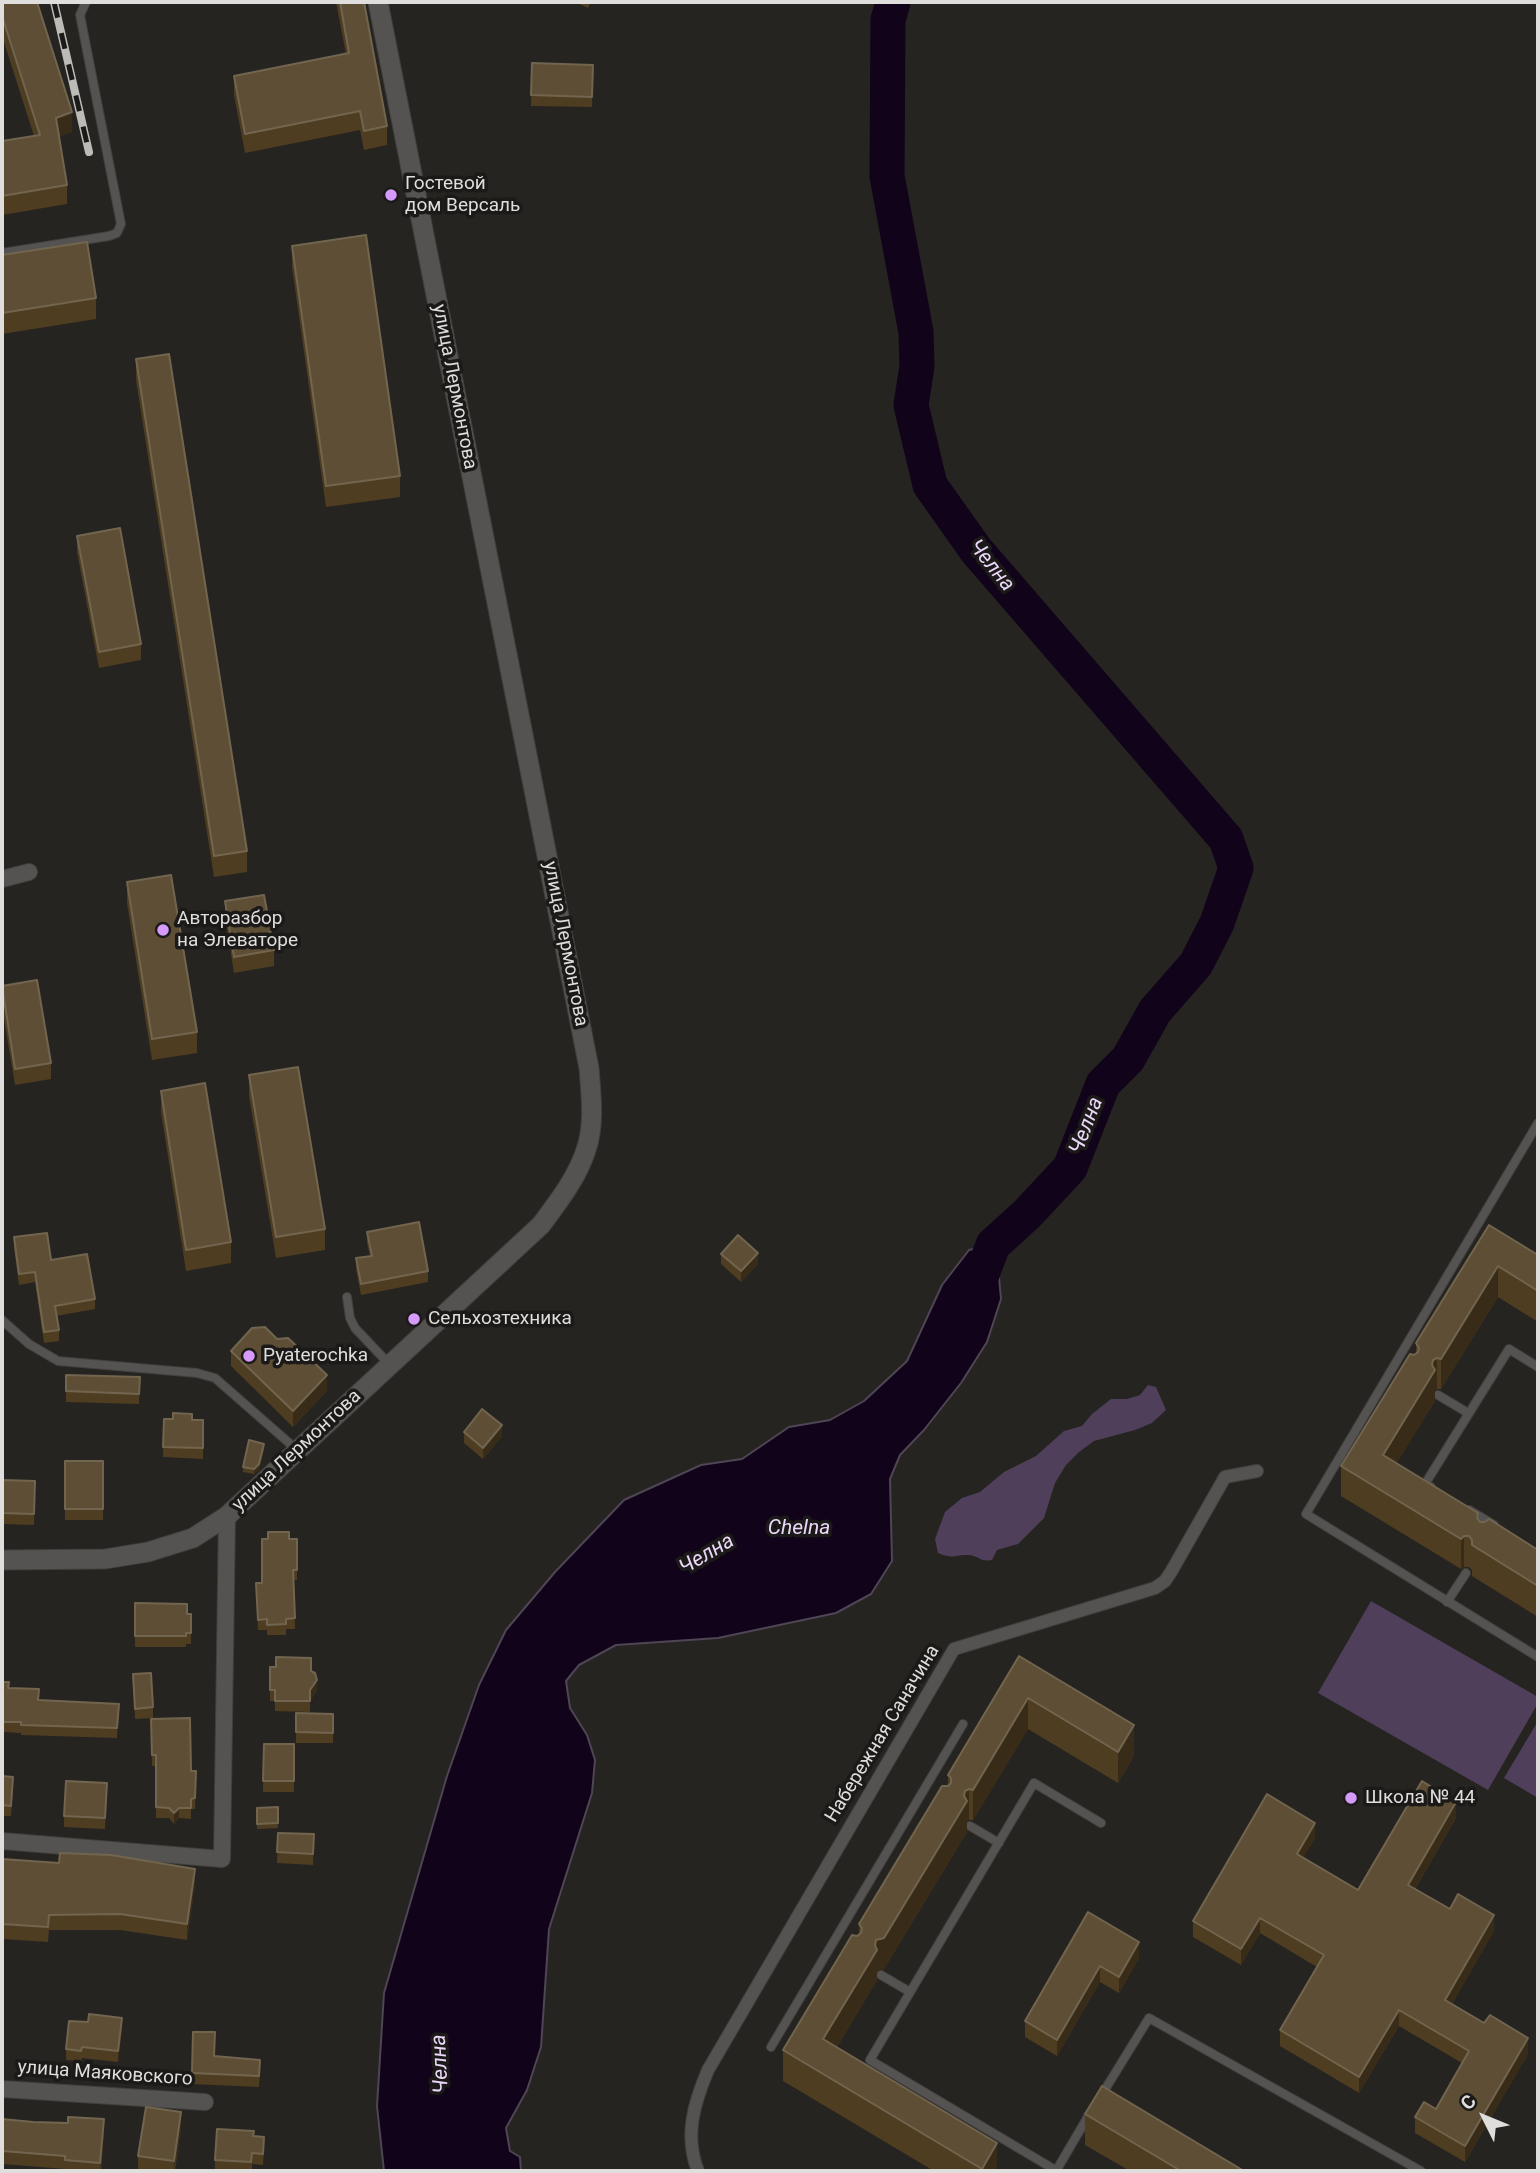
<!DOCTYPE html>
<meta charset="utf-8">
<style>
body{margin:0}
#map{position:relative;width:1540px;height:2173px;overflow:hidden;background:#252421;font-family:Roboto,sans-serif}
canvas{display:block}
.frame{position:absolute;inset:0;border:4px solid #dfdedc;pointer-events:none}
.north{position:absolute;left:1449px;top:2082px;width:70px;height:70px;-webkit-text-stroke:5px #1c1a18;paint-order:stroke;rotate:313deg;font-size:19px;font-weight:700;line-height:28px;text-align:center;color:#dfdedc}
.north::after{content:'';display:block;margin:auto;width:24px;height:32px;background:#dfdedc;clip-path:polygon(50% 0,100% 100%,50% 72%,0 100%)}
</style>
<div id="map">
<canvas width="1540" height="2173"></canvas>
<div class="frame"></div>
<div class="north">С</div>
</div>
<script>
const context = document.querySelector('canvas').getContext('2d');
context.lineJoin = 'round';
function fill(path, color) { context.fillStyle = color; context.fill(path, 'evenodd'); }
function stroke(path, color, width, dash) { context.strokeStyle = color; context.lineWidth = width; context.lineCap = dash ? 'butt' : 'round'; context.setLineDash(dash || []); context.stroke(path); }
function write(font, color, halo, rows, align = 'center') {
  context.font = font + ' Roboto,sans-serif'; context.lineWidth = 7; context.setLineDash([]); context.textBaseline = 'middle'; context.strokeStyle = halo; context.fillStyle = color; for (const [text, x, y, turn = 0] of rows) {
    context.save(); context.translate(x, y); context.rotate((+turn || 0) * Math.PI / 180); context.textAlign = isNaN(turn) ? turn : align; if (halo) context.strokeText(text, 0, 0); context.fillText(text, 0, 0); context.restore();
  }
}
const green = new Path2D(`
 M1148,1385L1156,1387L1166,1410L1152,1423L1135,1430L1094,1441L1079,1452L1066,1465L1055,1483L1044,1518L1018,1544L997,1550L992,1560C980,1562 979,1556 969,1555C955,1554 955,1560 938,1553L935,1539L945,1512L962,1498L980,1492L1004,1472L1036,1456L1064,1431L1082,1426L1092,1414L1111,1399H1127L1140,1395Z
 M1371,1601L1538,1697V1703L1488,1790L1318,1693Z
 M1538,1721V1798L1504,1778Z`);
const water = new Path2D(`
 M993,1245L998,1266L1001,1299L987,1342L961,1383L924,1430L900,1455L890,1479L892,1561L871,1594L836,1613L718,1638L616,1645L579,1665L566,1681L570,1708L587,1735L595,1760L592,1793L549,1929L541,2047L527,2090L506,2128L510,2151L520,2157L521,2171H384L377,2106L384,1993L447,1776L479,1685L506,1630L555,1572L624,1500L701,1465L742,1459L789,1427L830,1420L864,1401L907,1361L942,1285L969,1250Z`);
const river = new Path2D(`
 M893,2L888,20L887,176L916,332L917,366L911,405L930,485L976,550L1226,839L1236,868L1217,923L1196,964L1155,1011L1128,1059L1103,1084L1070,1168L1027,1214L993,1245L977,1288`);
const service = new Path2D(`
 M2,253L109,236L117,233L121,224L80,15L86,2
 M1538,1123L1306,1514L1538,1657
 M347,1297L350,1318L355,1328L390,1365
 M2,1320L29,1344L58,1361L197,1373L215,1378L296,1449
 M1438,1395L1468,1413
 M1431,1487L1425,1484L1509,1349L1538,1367
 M1469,1510L1494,1525
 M1447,1602L1466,1573
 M970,1826L999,1843
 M881,1975L910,1992
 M771,2047L963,1724
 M1101,2096L1149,2018L1421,2171
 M1056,2171L1090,2113
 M1057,2171L870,2060L1034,1783L1101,1823`);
const pedestrian = new Path2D(`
 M698,2171C684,2136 694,2103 708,2070L954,1649L1155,1588L1165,1581L1171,1572L1225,1477L1257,1471`);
const minor = new Path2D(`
 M2,879L29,872
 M2,1841L222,1859L227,1516
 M2,2089L205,2102`);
const tertiary = new Path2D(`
 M2,1560L105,1559L148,1552L193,1538L227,1516L541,1225C558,1202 577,1178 586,1150C595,1124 591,1095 589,1068L378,2`);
const rail = new Path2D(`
 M54,2L89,152`);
const wall = new Path2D(`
 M2,2L72,132L59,136L67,185V204L2,215V141L34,136L2,36Z
 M336,2H364L387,126V145L364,150L360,130L245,153L234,95V76L346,54Z
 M575,2H591L588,8Z
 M532,63L593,65L592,107L531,106Z
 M292,246L400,476V497L326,507L292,267Z
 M2,255L96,298V319L2,334Z
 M136,359L247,851V872L214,877L136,380Z
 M77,536L141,644V660L99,668L77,552Z
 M127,882L197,1032V1053L152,1060L127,903Z
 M225,901L274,950V966L234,973L225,917Z
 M2,986L51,1063V1079L15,1085L2,1007Z
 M249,1075L325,1229V1250L276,1258L249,1096Z
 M161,1091L231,1242V1263L186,1271L161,1112Z
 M1489,1225L1538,1255V1322L1498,1297L1441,1389H1437L1435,1390V1401L1396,1463L1478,1519L1480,1522L1538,1550V1617L1472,1576V1570L1469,1567H1464L1461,1569L1341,1496V1466L1416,1353V1343Z
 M367,1232L428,1271V1282L361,1295L356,1269V1258L370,1256L367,1243Z
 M14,1237L51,1260L95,1299V1309L56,1316L59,1330V1341L44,1343L35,1282L19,1285L14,1248Z
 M721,1254L758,1264L741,1282L721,1264Z
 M231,1351L327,1391L293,1427L231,1366Z
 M66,1375L140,1377L139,1404L66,1402Z
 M164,1419L203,1420V1459L163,1457Z
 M464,1432L502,1436L483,1459L464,1443Z
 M264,1449L259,1470L254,1474L243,1472V1467Z
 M65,1461H103V1520H65Z
 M2,1480L35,1481L34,1525L2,1524Z
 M289,1539H297V1580H294L295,1629H286V1635H267V1630H258L256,1583H262Z
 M135,1603L187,1614H191V1644H186V1647H135Z
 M1019,1656L1134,1756L1118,1783L1028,1729L973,1820H969L967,1821V1832L884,1969L877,1971V1980L837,2047L997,2171H934L783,2081V2050L857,1936L859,1934V1924L948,1785V1775Z
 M311,1671L317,1690L310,1701V1712L275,1711V1701H270V1690Z
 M133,1674L153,1707V1718L135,1719Z
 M2,1682L8,1688L39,1700L119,1704L117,1738L21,1735V1733L2,1732Z
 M296,1713L333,1714V1743H296Z
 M151,1719L191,1771H196L195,1809H191V1819L179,1818L174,1824L169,1818H156V1766H152Z
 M264,1744H294V1792H263Z
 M2,1776L13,1787L11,1816H2Z
 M107,1794L105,1829L64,1827V1816Z
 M278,1807V1828L257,1829V1808Z
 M1456,1818L1415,1889L1450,1909L1494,1931L1452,2004L1528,2054L1465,2162L1415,2133V2117L1436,2109L1462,2063L1399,2026L1359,2093L1280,2046V2030L1317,1967L1260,1933L1241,1965L1193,1937V1921L1315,1838L1303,1858L1358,1890Z
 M278,1833L314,1834L313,1865L277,1863Z
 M2,1859L195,1885L187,1940L120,1930H49L48,1942L2,1939Z
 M1088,1912L1139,1958L1119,1993L1100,1982L1057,2056L1025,2037V2021Z
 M122,2029L118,2062L82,2058L81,2061L66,2060V2049Z
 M193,2032L214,2056L260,2071L259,2087L192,2084Z
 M1085,2114L1244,2171H1130L1085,2145Z
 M2,2119L104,2132L101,2171H65V2169L3,2164L2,2166Z
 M181,2128L175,2171H138V2156Z
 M254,2136L264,2148L263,2165L252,2164V2171L215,2170V2160Z`);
const shadedWall = new Path2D(`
 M72,112V132L56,137V118Z
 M758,1253V1264L741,1282V1271Z
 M1498,1266V1297L1441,1389V1359Z
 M1437,1358V1389L1435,1390V1401L1383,1486V1455L1432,1365L1433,1360Z
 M327,1375V1391L293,1427V1411Z
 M502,1425V1436L483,1459V1448Z
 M264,1444V1449L259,1470L254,1474V1469Z
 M1464,1536V1567L1461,1569V1539Z
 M317,1680V1690L310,1701V1690Z
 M1028,1698V1729L973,1820V1790Z
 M1134,1725V1756L1118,1783V1752Z
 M969,1789V1820L967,1821V1832L884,1969L877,1971V1980L823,2070V2039L875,1945L876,1940L964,1796L965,1791Z
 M1456,1802V1818L1408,1900V1885Z
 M179,1808V1818L174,1824V1813Z
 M1315,1823V1838L1297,1870V1854Z
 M195,1869V1885L187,1940V1924Z
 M1494,1915V1931L1445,2016V2000Z
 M1260,1918V1933L1241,1965V1949Z
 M1139,1942V1958L1119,1993V1977Z
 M1100,1966V1982L1057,2056V2040Z
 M1399,2010V2026L1359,2093V2077Z
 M122,2018V2029L118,2062V2051Z
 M1528,2038V2054L1465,2162V2146Z
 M181,2112V2128L174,2171V2161Z
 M104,2119V2132L100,2171V2163Z
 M997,2143V2171H982V2169Z`);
const building = new Path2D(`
 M2,2H37L72,112L56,118L67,185L2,196V141L40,135L2,16Z
 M340,2H364L387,126L364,131L360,111L245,134L234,76L349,53Z
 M532,63L593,65L592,97L531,95Z
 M366,235L400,476L326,486L292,246Z
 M87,242L96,298L2,313V255Z
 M169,354L247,851L214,856L136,359Z
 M120,528L141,644L99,652L77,536Z
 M171,875L197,1032L152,1039L127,882Z
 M264,895L274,950L234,957L225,901Z
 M37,980L51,1063L15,1069L2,986Z
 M298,1067L325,1229L276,1237L249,1075Z
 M205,1083L231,1242L186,1250L161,1091Z
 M419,1222L428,1271L361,1284L356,1258L372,1256L367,1232Z
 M1489,1225L1538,1255V1291L1498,1266L1441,1359L1437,1358L1433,1360L1432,1365L1435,1370L1383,1455L1478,1513L1477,1518L1480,1522H1485L1489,1519L1538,1550V1586L1472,1545V1540L1469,1536H1464L1461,1539L1341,1466L1410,1354L1414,1355L1418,1352L1419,1348L1416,1343Z
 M47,1233L51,1260L87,1254L95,1299L55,1306L59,1330L44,1332L35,1272L19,1274L14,1237Z
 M738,1235L758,1253L741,1271L721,1254Z
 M265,1327L277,1339L288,1338L327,1375L293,1411L231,1351L252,1328Z
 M66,1375L140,1377L139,1394L66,1391Z
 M482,1409L502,1425L483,1448L464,1432Z
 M173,1413L192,1414V1420H203V1448L163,1447L164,1419H173Z
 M249,1440L264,1444L259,1464L254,1469L243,1467Z
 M65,1461H103V1509H65Z
 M2,1480L35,1481L34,1514L2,1513Z
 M268,1532H289V1539H297V1570H293L295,1618L286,1619V1624L267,1625V1619L258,1620L256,1583H262V1539H268Z
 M135,1603L187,1604V1614H191V1633H186V1636H135Z
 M1019,1656L1134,1725L1118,1752L1028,1698L973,1790L969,1789L965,1791L964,1796L967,1801L884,1938L876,1940L875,1945L877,1950L823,2039L997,2143L982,2169L783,2050L852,1935L857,1936L861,1933L862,1928L859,1924L942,1786H948L951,1783V1778L948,1775Z
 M276,1657L311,1658V1671L315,1673L317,1680L310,1690V1701H275V1690H270V1667H276Z
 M151,1673L153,1707L135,1709L133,1674Z
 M2,1682H9L8,1688L39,1689L38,1700L119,1704L117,1728L21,1725V1722H2Z
 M296,1713L333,1714V1733L296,1732Z
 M190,1718L191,1771H196L195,1798L191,1799V1808H179L174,1813L169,1808L156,1807V1755H152L151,1719Z
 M264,1744H294V1781H263Z
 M2,1776L13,1777L11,1806L2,1805Z
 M66,1781L107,1783L105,1818L64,1816Z
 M1422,1781L1456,1802L1408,1885L1450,1909L1458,1894L1494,1915L1445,2000L1484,2023L1490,2015L1528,2038L1465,2146L1415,2117L1424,2102L1436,2109L1469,2051L1399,2010L1359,2077L1280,2030L1324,1955L1260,1918L1241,1949L1193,1921L1267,1794L1315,1823L1297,1854L1358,1890Z
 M278,1807V1823L257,1824V1808Z
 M278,1833L314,1834L313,1854L277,1852Z
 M60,1853L111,1855L195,1869L187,1924L120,1914L49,1915L48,1927L2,1924V1859L59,1863Z
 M1088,1912L1139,1942L1119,1977L1100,1966L1057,2040L1025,2021Z
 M89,2014L122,2018L118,2051L82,2047L81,2051L66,2049L69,2021L88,2022Z
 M193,2032H215L214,2056L260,2060L259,2076L192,2073Z
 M1102,2086L1244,2171H1181L1085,2114Z
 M146,2107L181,2112L174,2161L138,2156Z
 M68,2117L104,2119L100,2163L65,2160V2156L3,2151L2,2153V2119L33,2122L68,2123Z
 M217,2129L254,2131L253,2136L264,2137L263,2154L252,2153L251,2162L215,2160Z`);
const markers = [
 [391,195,7,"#d69bfa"],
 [163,930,7,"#d69bfa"],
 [414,1319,7,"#d69bfa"],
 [249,1356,7,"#d69bfa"],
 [1351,1798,7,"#d69bfa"]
];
const poiNames = [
 ["Гостевой",405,184],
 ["дом Версаль",405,206],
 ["Авторазбор",177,919],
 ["на Элеваторе",177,941],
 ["Сельхозтехника",428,1319],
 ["Pyaterochka",263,1356],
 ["Школа № 44",1365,1798]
];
const streetNames = [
 ["улица Лермонтова",454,387,79],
 ["улица Лермонтова",565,944,79],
 ["улица Лермонтова",297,1451,-43],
 ["Набережная Саначина",883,1734,-59],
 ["улица Маяковского",105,2074,4]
];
const waterNames = [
 ["Челна",991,566,51],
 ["Челна",1087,1126,-69],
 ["Chelna",799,1529],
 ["Челна",707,1555,-31],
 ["Челна",441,2064,-93]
];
fill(green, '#4f3f5a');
fill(water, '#110319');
stroke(water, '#4f4554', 2);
stroke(river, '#110319', 35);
stroke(service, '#403f3d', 10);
stroke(pedestrian, '#403f3d', 14);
stroke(minor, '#403f3d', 18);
stroke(tertiary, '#403f3d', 21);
stroke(service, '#555351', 8);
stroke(pedestrian, '#555351', 12);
stroke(minor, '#555351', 16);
stroke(tertiary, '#555351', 19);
stroke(rail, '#bcbbb8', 8);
stroke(rail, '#1c1a18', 5, [16]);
fill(wall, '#4f3d21');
fill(shadedWall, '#382c19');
fill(building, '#5e4e35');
stroke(building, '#72654f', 2);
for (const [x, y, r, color] of markers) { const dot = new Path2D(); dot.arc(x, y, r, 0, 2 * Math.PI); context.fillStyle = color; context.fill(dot); stroke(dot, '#1c1a18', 2.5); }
write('19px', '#dfdedc', '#1c1a18', poiNames, 'left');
write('19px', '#dfdedc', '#1c1a18', streetNames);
write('italic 21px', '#ebd7f9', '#1c1a18', waterNames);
</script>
